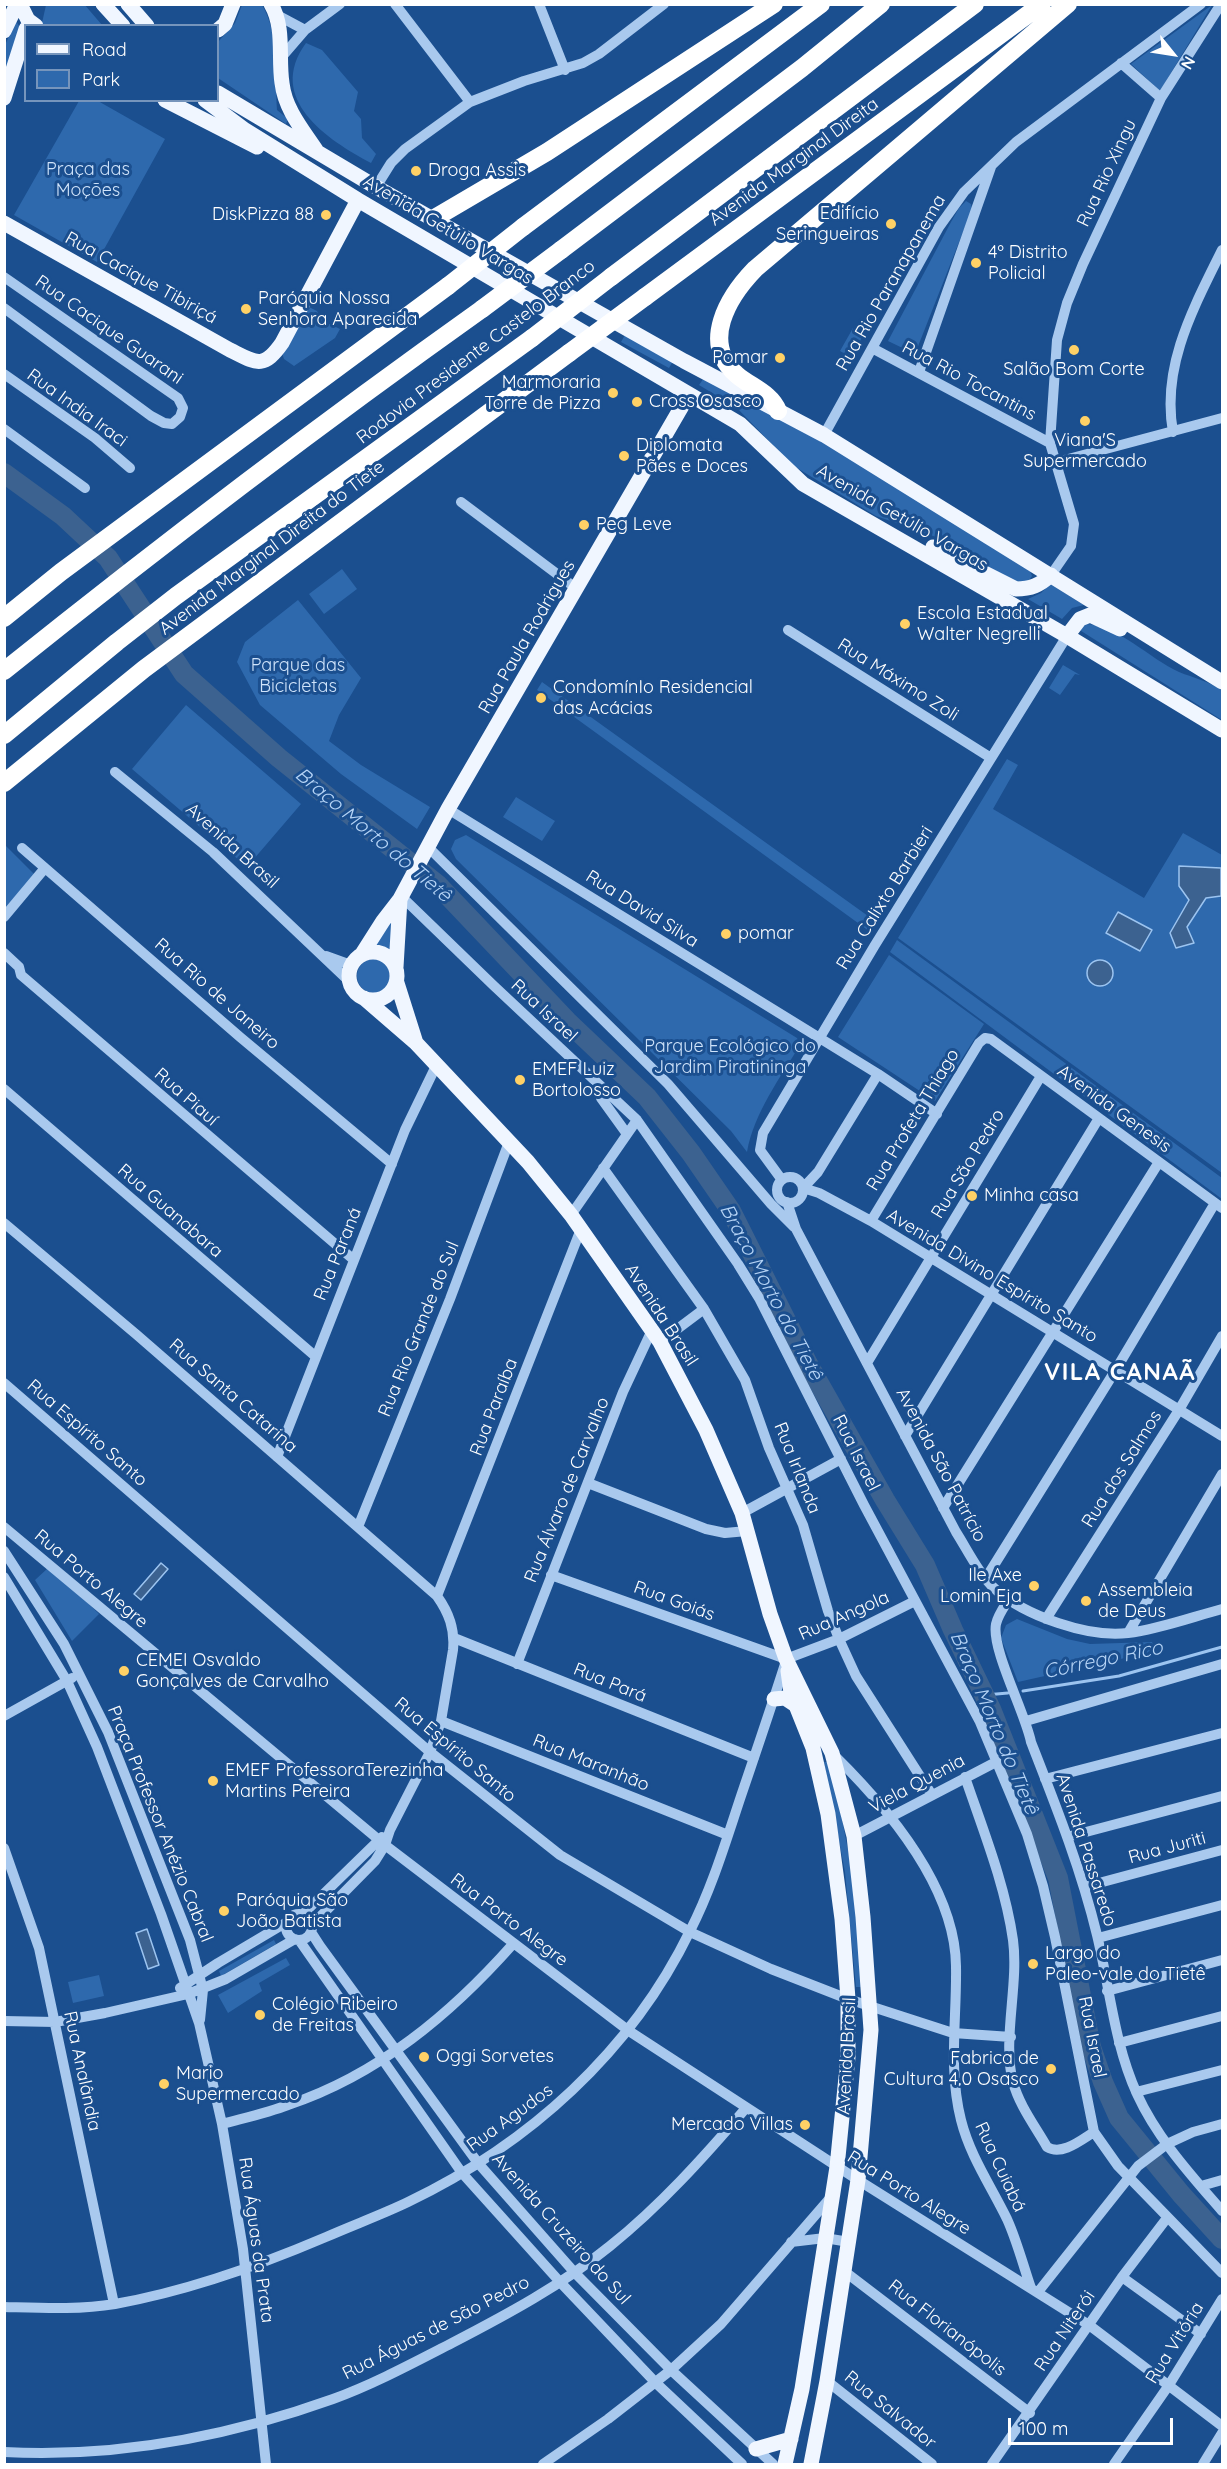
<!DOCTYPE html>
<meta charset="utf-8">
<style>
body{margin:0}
#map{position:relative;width:1227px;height:2469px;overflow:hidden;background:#1b4f8f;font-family:Quicksand,sans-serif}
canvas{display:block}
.frame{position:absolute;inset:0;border:6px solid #fff;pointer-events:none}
.legend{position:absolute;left:24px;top:24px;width:195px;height:78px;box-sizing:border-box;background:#1b4f8f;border:2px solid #7695bc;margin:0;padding:8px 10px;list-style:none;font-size:18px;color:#fff}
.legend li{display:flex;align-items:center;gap:12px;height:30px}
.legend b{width:30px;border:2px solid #7695bc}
.north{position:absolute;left:1143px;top:24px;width:60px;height:60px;-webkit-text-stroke:4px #1b4f8f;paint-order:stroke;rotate:120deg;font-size:16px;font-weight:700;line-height:24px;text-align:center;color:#fff}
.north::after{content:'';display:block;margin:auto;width:21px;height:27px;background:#fff;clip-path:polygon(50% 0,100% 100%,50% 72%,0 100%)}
.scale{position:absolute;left:1008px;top:2418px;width:165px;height:27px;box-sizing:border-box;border:3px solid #fff;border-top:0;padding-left:8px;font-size:18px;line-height:21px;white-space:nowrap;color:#fff;-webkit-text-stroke:4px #1b4f8f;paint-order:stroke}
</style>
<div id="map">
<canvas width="1227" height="2469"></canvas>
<div class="frame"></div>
<ul class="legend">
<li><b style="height:8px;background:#f0f6ff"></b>Road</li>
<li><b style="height:16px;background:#2e69ad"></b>Park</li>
</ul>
<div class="north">N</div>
<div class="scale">100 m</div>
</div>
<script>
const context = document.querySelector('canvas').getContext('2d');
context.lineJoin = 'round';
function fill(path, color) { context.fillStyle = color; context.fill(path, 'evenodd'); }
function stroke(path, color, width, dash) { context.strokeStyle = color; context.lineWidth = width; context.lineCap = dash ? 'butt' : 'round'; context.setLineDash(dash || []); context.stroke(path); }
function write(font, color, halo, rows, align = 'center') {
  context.font = font + ' Quicksand,sans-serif'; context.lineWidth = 6; context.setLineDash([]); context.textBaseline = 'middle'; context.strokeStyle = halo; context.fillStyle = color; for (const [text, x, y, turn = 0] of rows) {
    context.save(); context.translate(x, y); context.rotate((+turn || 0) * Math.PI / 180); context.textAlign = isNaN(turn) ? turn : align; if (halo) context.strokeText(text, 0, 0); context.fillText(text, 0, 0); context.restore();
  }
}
const green = new Path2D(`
 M84,4L102,25L46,26L42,23L46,5Z
 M242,5H262C280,35 275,76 277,110L288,119L286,124L218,78V42L235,23Z
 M1212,5L1160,91L1131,64Z
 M16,21L21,29L5,73V45Z
 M306,43L322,50L358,92L354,111L361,119L362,138L376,154L371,163C328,140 265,99 306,43Z
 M79,101H98L165,139L97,262L14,215Z
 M966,201L971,204L972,209L915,354L888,341L951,222L959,208Z
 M307,306L317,311L323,321L340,329L335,338L294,366L284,359L281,350Z
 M853,328L864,334L851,357L840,351Z
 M625,335L673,361L669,368L621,342Z
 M704,378L848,456L1030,571L1032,576L1028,582L1016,584L939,538L876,516L792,465L737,408L699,385Z
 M342,569L357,589L324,614L309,594Z
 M1050,584L1084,605L1072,608L1062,619L1028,599L1041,593Z
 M298,600L361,678L339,715L329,741L361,765L430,807L417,829L341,774L260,705L237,662L245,642Z
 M1086,624C1118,625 1150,659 1179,672C1194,678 1208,681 1222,690V720L1078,629Z
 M1063,665L1080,675L1075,674L1060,695L1049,688Z
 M542,682L875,921L869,931L537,690Z
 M186,705L301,804L247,867L132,769Z
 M1007,759L1018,765L993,809L1144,898L1183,833L1222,855V1173L898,938Z
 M516,797L555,821L542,841L503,817Z
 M466,835L797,1038L800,1045C780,1078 754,1113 747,1152L731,1131L456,859L451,849L455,840Z
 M5,845L35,875L5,908Z
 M394,913L390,950L374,947Z
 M897,940L1222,1178V1199L890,952Z
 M889,955L984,1024L935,1101L838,1037Z
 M357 976a17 17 0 1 1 34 0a17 17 0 1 1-34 0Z
 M48,1568L59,1574L99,1614L72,1641L35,1580Z
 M1017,1619L1067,1639L1090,1644L1152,1642L1156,1651L1018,1682L1001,1638L1006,1625Z
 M824,1762H831L852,1871L864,1987H856L845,1872Z
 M274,1940L276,1944L221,1976L219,1971Z
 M286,1958L290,1965L259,1983L262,1991L228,2013L218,1995Z
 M99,1975L104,1996L73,2003L68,1982Z`);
const water = new Path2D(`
 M1179,866L1221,868V896L1206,898L1187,927L1194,943L1176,948L1170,933L1189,900L1179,886Z
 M1118,912L1152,930L1140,951L1106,933Z
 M1087 973a13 13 0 1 1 26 0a13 13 0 1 1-26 0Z
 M161,1563L168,1569L141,1600L134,1594Z
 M147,1929L159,1965L148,1969L136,1933Z`);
const stream = new Path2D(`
 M1023,1691L1119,1676L1222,1647
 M985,1695L1008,1693`);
const river = new Path2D(`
 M4,473L63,516L108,558L184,674L279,758L437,884L567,1021L647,1097L691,1153L731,1211L808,1364L885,1500L925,1565L953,1630L991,1709L1058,1878L1091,2047L1103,2082L1119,2118L1181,2194L1222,2239`);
const minor = new Path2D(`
 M395,4L470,102
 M539,4L565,70
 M277,15L305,30
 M280,59L305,30L340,4
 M1121,63L1161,98
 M376,187L391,163L405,149L470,102L524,81L583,63L599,54L664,4
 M4,277L178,398L183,408L180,417L172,424L164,423L151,416L4,308
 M872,348L1050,443
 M919,372L991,167
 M4,374L95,438L130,468
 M4,429L85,488
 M1173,432C1161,366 1194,307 1222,250
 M824,435L939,227L964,192L1016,142L1201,4
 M1057,462L1222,418
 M461,502L577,589
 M1051,575L1071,546L1074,524L1050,443L1057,340L1067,303L1083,264L1161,98L1221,4
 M788,630L991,758
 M115,772L213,852L349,981
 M448,809L878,1074L937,1114
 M428,847L668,1084L771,1204L794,1227
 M22,848L240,1037L392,1164
 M401,896L493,985L637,1120L738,1264L759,1298L864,1505L980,1722L1027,1834L1043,1886L1055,1937L1094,2132L1118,2166L1222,2273
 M4,917L45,868
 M4,953L19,967L21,975L354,1260
 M326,956L351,965
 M878,1074L818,1172L803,1188L819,1193L871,1221L1222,1436
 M601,1087V1098L627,1134
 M4,1089L315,1356
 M603,1168L704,1309L745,1380L769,1448L803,1525L828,1611L839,1639L856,1676L932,1795
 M777 1190a13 13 0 1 1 26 0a13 13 0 1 1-26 0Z
 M782,1180L760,1150L763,1133L875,945L1067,636
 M787,1202L796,1229L956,1532C968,1551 979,1574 995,1589C1025,1616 1089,1638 1128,1633C1160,1629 1192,1617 1222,1609
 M571,1215L637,1120
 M871,1221L979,1043L985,1038L991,1039L1222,1208
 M4,1223L137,1335L437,1596C449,1613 455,1629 453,1650L441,1721L430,1752L390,1830L385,1845L375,1861L312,1925
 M660,1342L704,1309
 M867,1363L1041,1076
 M4,1383L430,1752L560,1855L690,1932L771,1969L848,1999L953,2033L1011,2037
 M905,1436L1099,1118
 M277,1457L405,1130L436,1066
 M588,1483L706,1529L725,1533L747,1531
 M943,1508L1159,1162
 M742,1513L841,1459
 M4,1527L385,1845L629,2031L858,2180L1089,2325L1222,2426
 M358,1527L450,1299L509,1142
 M4,1551L64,1644L108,1732L190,1940L203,1990L200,2020
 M551,1575L786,1659
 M4,1577L67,1681L97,1747L161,1914L199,2023L222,2124L243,2249L266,2464
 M986,1578L1115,1371L1215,1203
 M437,1596L581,1229
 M1009,1599C1004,1607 998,1615 996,1624C991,1649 1025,1712 1031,1742C1056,1806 1081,1869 1097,1935C1110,1989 1114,2043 1137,2094C1157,2138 1191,2175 1222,2211
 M1046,1619L1179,1410L1222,1336
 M1128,1633L1222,1474
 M454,1638L754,1758
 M786,1659L839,1639L915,1601
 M517,1664L623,1392L652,1330
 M4,1716L72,1678
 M441,1721L728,1835
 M1026,1721L1222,1664
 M833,1754C887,1807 955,1887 956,1966C957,2018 948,2069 961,2120C970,2156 991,2186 1007,2219C1017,2241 1023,2265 1031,2288
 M965,1777C983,1830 1005,1884 1013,1940C1019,1985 1002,2040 1013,2082C1019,2105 1035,2126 1047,2147C1062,2156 1081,2140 1094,2132
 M1045,1779L1222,1733
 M854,1836L996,1762
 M1067,1837L1222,1796
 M4,1848L39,1948L114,2304
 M1084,1887L1222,1850
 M303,1914L382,1837
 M286 1927a13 13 0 1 1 26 0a13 13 0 1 1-26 0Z
 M311,1932L320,1946L478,2163L575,2273L671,2370L773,2464
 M1098,1938L1222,1905
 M299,1940L462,2173L560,2282L656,2383L742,2464
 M180,1988L218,1963L287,1922
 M1107,1991L1222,1960
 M4,2021L55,2022L105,2013L188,1994L226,1979L295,1939
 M1119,2043L1222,2016
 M1136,2092L1222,2070
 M222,2124C244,2118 267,2113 288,2105C378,2075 451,2014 513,1944
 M1201,2186L1222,2180
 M791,2242L825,2238L849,2242
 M844,2271L1030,2413
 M1122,2277L1201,2334
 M1038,2292L1138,2166L1167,2144L1193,2132L1222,2124
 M4,2307C41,2308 79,2310 115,2304C188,2291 258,2266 326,2237C353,2225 381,2215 408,2202C529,2144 631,2052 690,1931C712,1888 726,1841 741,1796C756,1752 771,1708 785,1664
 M827,2381L932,2464
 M4,2452C117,2458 227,2437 333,2399C374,2384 413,2363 452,2343C506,2315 562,2285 610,2246C660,2206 704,2157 746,2108
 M543,2464L608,2419L671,2370L721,2324L831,2197
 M992,2464L1122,2277L1167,2218
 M1114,2464L1169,2385L1222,2299
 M1203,2464L1222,2433`);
const major = new Path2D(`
 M20,4L28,20L36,26
 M103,4L123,26
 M128,4L147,26
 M271,4C285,28 278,57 282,83C285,109 302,129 316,150
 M218,30L225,24L233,4
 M4,31L17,4
 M218,93L376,187L684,361L824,435L1222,682
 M4,98L26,29
 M165,100L257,147
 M205,100L245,130L358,200L740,424L803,484L1067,636L1222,730
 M4,223L230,350C256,363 263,370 282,343L358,200
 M933,547L1016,589C1031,589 1040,585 1051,575
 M1067,636L1080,619L1090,615L1120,629
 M349 976a24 24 0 1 1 48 0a24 24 0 1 1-48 0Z
 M362,954L383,921L400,899L448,809L689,394
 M396,967L400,899
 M397,983L416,1043
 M364,998L416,1043L528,1162L571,1215L660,1342L706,1430L742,1513L770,1614L786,1659L832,1753L854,1836L863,1917L871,2030L858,2180L827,2381L811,2464
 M774,1699L785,1698L794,1704
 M756,2449L791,2439
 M785,2464L802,2389L837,2167L848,2057V1999L842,1919L828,1814L813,1748L791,1693L788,1671`);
const highway = new Path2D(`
 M433,219L547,152L774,4
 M523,227L821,4
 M561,250L802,68L881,4
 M611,277L975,4
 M645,297L1042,4
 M778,411C771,393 751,387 737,375C700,343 728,297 755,269L1068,4
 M4,618L61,572L448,286
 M4,671C160,546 319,425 482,309
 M4,735L117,642L176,596L532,338
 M4,783L144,669L569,353`);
const highwayBridge = new Path2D(`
 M448,286L523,227
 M482,309L561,250
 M532,338L611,277
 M569,353L645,297`);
const markers = [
 [416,171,6,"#ffd166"],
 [326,215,6,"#ffd166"],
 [891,224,6,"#ffd166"],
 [976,263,6,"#ffd166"],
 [246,309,6,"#ffd166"],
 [1074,350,6,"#ffd166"],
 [780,358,6,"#ffd166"],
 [613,393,6,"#ffd166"],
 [637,402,6,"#ffd166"],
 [1085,421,6,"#ffd166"],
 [624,456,6,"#ffd166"],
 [584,525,6,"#ffd166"],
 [905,624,6,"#ffd166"],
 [541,698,6,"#ffd166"],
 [726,934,6,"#ffd166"],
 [520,1080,6,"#ffd166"],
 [972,1196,6,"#ffd166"],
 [1034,1586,6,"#ffd166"],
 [1086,1601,6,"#ffd166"],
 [124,1671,6,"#ffd166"],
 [213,1781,6,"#ffd166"],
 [224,1911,6,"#ffd166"],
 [1033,1964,6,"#ffd166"],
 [260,2015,6,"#ffd166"],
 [424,2057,6,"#ffd166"],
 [1051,2069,6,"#ffd166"],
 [164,2084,6,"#ffd166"],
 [805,2125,6,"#ffd166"]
];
const streetNames = [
 ["Avenida Marginal Direita",794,162,-36],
 ["Rua Rio Xingu",1107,173,-65],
 ["Avenida Getúlio Vargas",448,230,31],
 ["Rua Cacique Tibiriçá",141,278,29],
 ["Rua Rio Paranapanema",891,283,-60],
 ["Rua Cacique Guarani",109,330,35],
 ["Rodovia Presidente Castelo Branco",476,352,-37],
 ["Rua Rio Tocantins",969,381,28],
 ["Rua India Iraci",77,408,36],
 ["Avenida Getúlio Vargas",902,518,30],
 ["Avenida Marginal Direita do Tiete",272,548,-37],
 ["Rua Paula Rodrigues",527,637,-60],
 ["Rua Máximo Zoli",898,680,32],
 ["Avenida Brasil",232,846,42],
 ["Rua Calixto Barbieri",885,898,-58],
 ["Rua David Silva",642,909,32],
 ["Rua Rio de Janeiro",217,994,41],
 ["Rua Israel",544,1011,43],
 ["Rua Piauí",186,1097,41],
 ["Avenida Genesis",1114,1109,36],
 ["Rua Profeta Thiago",913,1120,-59],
 ["Rua São Pedro",968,1164,-59],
 ["Rua Guanabara",170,1211,41],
 ["Rua Paraná",338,1254,-68],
 ["Avenida Divino Espírito Santo",992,1276,31],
 ["Avenida Brasil",661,1315,57],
 ["Rua Rio Grande do Sul",419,1329,-68],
 ["Rua Santa Catarina",233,1396,41],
 ["Rua Paraíba",494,1407,-69],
 ["Rua Espírito Santo",87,1433,41],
 ["Rua Israel",856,1453,63],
 ["Avenida São Patrício",941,1465,62],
 ["Rua Irlanda",797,1468,68],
 ["Rua dos Salmos",1122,1469,-58],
 ["Rua Álvaro de Carvalho",567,1490,-68],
 ["Rua Porto Alegre",91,1579,40],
 ["Rua Goiás",674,1601,20],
 ["Rua Angola",844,1616,-24],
 ["Rua Pará",610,1683,22],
 ["Rua Espírito Santo",455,1750,40],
 ["Rua Maranhão",591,1763,22],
 ["Viela Quenia",917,1784,-28],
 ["Praça Professor Anézio Cabral",160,1824,68],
 ["Rua Juriti",1167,1848,-15],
 ["Avenida Passaredo",1086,1850,72],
 ["Rua Porto Alegre",509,1920,37],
 ["Rua Israel",1092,2037,79],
 ["Avenida Brasil",847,2056,-87],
 ["Rua Analândia",82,2071,78],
 ["Rua Agudos",510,2118,-36],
 ["Rua Cuiabá",1000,2167,65],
 ["Rua Porto Alegre",909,2193,32],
 ["Avenida Cruzeiro do Sul",561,2229,48],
 ["Rua Águas da Prata",256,2240,82],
 ["Rua Águas de São Pedro",436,2328,-27],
 ["Rua Florianópolis",947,2328,38],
 ["Rua Niterói",1065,2331,-56],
 ["Rua Vitória",1175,2343,-58],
 ["Rua Salvador",890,2410,39]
];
const parkNames = [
 ["Praça das",88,170],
 ["Moções",88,191],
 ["Parque das",298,666],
 ["Bicicletas",298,687],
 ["Parque Ecológico do",730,1047],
 ["Jardim Piratininga",730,1068]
];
const poiNames = [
 ["Droga Assis",428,171],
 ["Edifício",879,214,"right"],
 ["Seringueiras",879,235,"right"],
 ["DiskPizza 88",314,215,"right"],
 ["4º Distrito",988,253],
 ["Policial",988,274],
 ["Paróquia Nossa",258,299],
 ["Senhora Aparecida",258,320],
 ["Pomar",768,358,"right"],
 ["Salão Bom Corte",1074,370,"center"],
 ["Marmoraria",601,383,"right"],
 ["Torre de Pizza",601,404,"right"],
 ["Cross Osasco",649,402],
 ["Viana'S",1085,441,"center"],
 ["Supermercado",1085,462,"center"],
 ["Diplomata",636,446],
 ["Pães e Doces",636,467],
 ["Peg Leve",596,525],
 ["Escola Estadual",917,614],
 ["Walter Negrelli",917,635],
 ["CondomínIo Residencial",553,688],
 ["das Acácias",553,709],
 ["pomar",738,934],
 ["EMEF Luiz",532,1070],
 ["Bortolosso",532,1091],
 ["Minha casa",984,1196],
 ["Ile Axe",1022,1576,"right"],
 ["Lomin Eja",1022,1597,"right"],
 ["Assembleia",1098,1591],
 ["de Deus",1098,1612],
 ["CEMEI Osvaldo",136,1661],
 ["Gonçalves de Carvalho",136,1682],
 ["EMEF ProfessoraTerezinha",225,1771],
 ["Martins Pereira",225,1792],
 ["Paróquia São",236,1901],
 ["João Batista",236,1922],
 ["Largo do",1045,1954],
 ["Paleo-vale do Tietê",1045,1975],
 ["Colégio Ribeiro",272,2005],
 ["de Freitas",272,2026],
 ["Oggi Sorvetes",436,2057],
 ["Fabrica de",1039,2059,"right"],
 ["Cultura 4.0 Osasco",1039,2080,"right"],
 ["Mario",176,2074],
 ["Supermercado",176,2095],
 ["Mercado Villas",793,2125,"right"]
];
const waterNames = [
 ["Braço Morto do Tietê",373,835,40],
 ["Braço Morto do Tietê",771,1292,62],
 ["Córrego Rico",1103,1660,-12],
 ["Braço Morto do Tietê",994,1723,67]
];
const districtNames = [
 ["VILA CANAÃ",1120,1373]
];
fill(green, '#2e69ad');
fill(water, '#3c6290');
stroke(water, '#9cc4f0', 1.5);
stroke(stream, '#9cc4f0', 3);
stroke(river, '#3c6290', 20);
stroke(minor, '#a9c9ee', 10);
stroke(major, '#f0f6ff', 15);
stroke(highway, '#fff', 18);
stroke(highwayBridge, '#fff', 18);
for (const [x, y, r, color] of markers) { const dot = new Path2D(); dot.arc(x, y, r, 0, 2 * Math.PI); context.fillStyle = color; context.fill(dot); stroke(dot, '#1b4f8f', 2); }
write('18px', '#fff', '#1b4f8f', streetNames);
write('18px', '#cfe3fa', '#1b4f8f', parkNames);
write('18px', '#fff', '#1b4f8f', poiNames, 'left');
write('italic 20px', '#b5d3f5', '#1b4f8f', waterNames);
context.letterSpacing = '1.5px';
write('bold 24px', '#fff', '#1b4f8f', districtNames);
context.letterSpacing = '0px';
</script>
